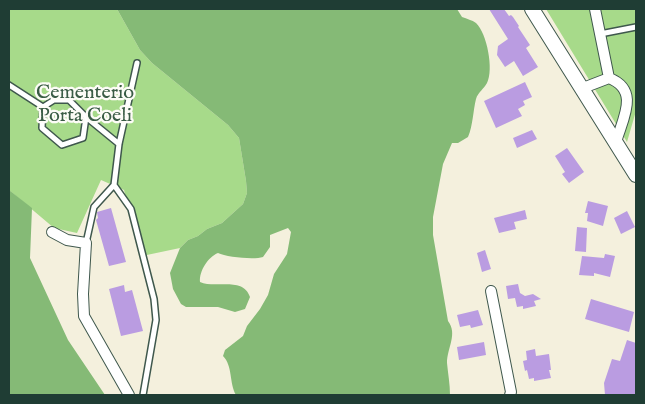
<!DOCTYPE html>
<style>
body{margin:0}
#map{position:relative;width:645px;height:404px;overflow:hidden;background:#f4f0dd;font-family:"IM FELL English",serif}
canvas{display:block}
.frame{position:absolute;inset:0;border:10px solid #1f3d34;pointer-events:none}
</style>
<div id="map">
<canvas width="645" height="404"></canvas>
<div class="frame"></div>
</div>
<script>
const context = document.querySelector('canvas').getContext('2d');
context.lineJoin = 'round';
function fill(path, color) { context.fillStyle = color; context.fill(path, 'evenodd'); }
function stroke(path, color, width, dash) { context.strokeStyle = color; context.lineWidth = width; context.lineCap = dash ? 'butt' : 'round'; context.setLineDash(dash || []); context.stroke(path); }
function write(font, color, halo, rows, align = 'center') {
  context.font = font + ' "IM FELL English",serif'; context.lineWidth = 4.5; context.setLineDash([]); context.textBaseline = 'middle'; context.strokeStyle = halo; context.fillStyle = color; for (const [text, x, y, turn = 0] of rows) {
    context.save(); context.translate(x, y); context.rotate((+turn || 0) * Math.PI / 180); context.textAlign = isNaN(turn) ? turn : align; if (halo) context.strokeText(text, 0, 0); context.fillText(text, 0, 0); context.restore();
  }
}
const green = new Path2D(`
 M9,9H117L140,50L152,63L228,125L239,138L246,181L247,193L243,204L222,223L207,229L198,236L188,240L180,248L142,256L124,190L101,180L77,233L54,228L9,190Z
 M546,9H636V111L627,142Z`);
const forest = new Path2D(`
 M117,9H457L462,17C467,19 472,20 476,23C487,33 494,70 487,83C484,89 478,92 476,99C473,111 473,125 468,137L458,143H452L443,164L433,217V235L448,321C458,334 447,348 447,363C448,374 450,384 450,395H236C229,383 233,366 223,356L225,350L243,336L247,326L260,309L268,295L274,274L287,254L291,232L288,228L270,235V247L263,257C254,260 226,257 218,253C208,257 199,271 200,282C215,289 243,276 250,297L245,309L235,312L218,307H186L181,304L173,289L170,273L180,248L188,240L198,236L207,229L222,223L243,204L247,193L246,181L239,138L228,125L152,63L140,50Z
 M9,190L32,208L30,258L68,340L105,395H9Z`);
const building = new Path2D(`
 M489,9H504L509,16L511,15L513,17L519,26L518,27L530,45L526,48L538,67L523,76L514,61L505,67L497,55L498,46L508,39Z
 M525,82L532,97L523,101L525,105L518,109L522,116L496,128L484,101Z
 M532,130L537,139L517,148L513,138Z
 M567,148L584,172L569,183L562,174L565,172L555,156Z
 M588,201L608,206L603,226L587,221L588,213H585Z
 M111,208L126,262L109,266L96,220L98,218L97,212Z
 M525,210L527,219L514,222L516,229L499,233L494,218Z
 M627,211L635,227L621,234L614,218Z
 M577,227L587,228L586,252L575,251Z
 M485,250L491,269L482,272L477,253Z
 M605,254L615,256L610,277L594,273V276L579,275L582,256L604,258Z
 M518,284L520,293L525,296L533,294L541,299L534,301L536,306L523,309V306L517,307L515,298L508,299L506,286Z
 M124,285L125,292L132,290L143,331L121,336L109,289Z
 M591,299L634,312L629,332L585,319Z
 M478,310L483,325L471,328L470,325L460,327L457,315Z
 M627,340L636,343V395H605L604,383L612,359L620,361Z
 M484,342L486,355L459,360L457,347Z
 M535,349L536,356L549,354L551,370H549L551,378L534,381V378L529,379L527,370L525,371L523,361L527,360L526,351Z`);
const service = new Path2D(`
 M600,34L636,27
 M137,63L119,144L114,185L131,209L154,299L156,320L143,395
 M9,85L43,107
 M54,100H69L86,117L83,138L62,145L42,128L43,107Z
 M86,117L119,144
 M86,243L94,207L114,185`);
const minor = new Path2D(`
 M595,9L609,78C640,90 623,118 616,142
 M583,88L609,78
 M52,232L67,240L86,243L83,294L84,316L129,395
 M491,291L511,392L510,395`);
const tertiary = new Path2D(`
 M532,9L636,175`);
const parkNames = [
 ["Cementerio",85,94],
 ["Porta Coeli",85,117]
];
fill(green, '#a7da8a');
fill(forest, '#85ba76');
fill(building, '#ba9ce1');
stroke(service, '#3f584d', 8);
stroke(minor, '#3f584d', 12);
stroke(tertiary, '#3f584d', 16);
stroke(service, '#fff', 5);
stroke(minor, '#fff', 10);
stroke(tertiary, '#fff', 14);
write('20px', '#3a5c45', '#fdfcf7', parkNames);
</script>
